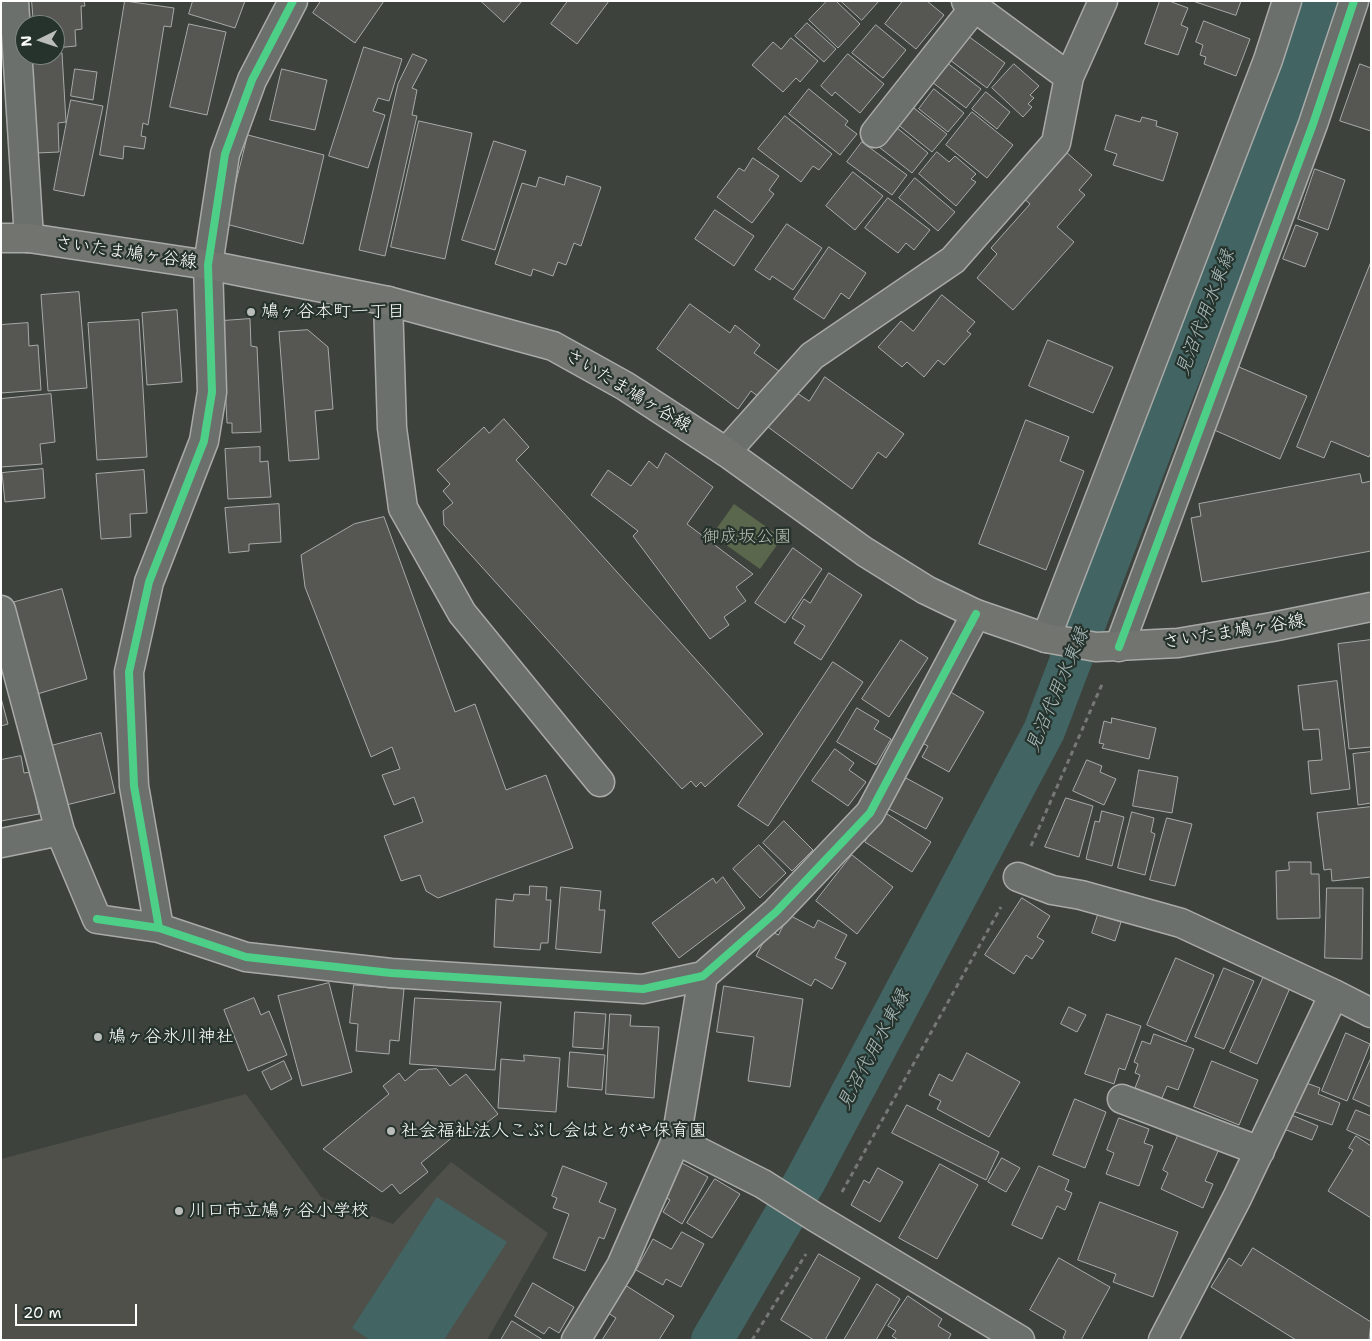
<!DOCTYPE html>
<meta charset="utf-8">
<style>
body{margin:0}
#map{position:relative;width:1372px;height:1341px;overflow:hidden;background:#3d423d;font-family:"Shantell Sans",sans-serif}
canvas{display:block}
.frame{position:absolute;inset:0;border:2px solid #fff;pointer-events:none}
.north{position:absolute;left:15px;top:15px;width:50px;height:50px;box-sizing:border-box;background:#26332d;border:1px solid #7d8581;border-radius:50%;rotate:266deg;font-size:14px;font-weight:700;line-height:20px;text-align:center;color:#fff}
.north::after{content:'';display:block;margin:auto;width:18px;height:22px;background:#bbbdbb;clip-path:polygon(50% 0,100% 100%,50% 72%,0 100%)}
.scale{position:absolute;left:15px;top:1304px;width:122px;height:22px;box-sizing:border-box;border:2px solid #fff;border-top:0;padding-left:6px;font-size:15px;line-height:18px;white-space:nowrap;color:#fff;-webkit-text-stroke:4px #26332d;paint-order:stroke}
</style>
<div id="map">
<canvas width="1372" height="1341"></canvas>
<div class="frame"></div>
<div class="north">N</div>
<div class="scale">20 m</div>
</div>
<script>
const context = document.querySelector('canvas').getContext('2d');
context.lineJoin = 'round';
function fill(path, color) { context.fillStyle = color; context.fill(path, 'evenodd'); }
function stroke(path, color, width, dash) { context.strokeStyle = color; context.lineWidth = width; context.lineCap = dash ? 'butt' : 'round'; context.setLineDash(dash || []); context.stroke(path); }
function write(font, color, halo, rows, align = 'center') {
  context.font = font + ' "Shantell Sans","Klee One",sans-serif'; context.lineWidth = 4.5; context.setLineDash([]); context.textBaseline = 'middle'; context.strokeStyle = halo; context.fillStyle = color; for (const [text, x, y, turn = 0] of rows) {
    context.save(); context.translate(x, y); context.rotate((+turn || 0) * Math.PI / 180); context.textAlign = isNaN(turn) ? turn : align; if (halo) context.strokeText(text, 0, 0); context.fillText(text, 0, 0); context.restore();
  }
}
const built = new Path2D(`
 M246,1094L321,1197L393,1224L451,1162L548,1233L487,1340H1V1159Z`);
const green = new Path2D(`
 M734,504L782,538L760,569L712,535Z`);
const water = new Path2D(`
 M437,1197L507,1242L444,1340H370L352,1328Z`);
const canal = new Path2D(`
 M712,1340L805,1181L1044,731L1174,389L1286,107L1320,1`);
const building = new Path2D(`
 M32,1H84L85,6H81L82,29L75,30L76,46L55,48V25H34Z
 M125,1L174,8L171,27L164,26L148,125L143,123L141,136L146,137L144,149L124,146L123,159L100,155Z
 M193,1H245L235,28L189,14Z
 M321,1H384L355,43L313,13Z
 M481,1H522L504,22Z
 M568,1H609L577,44L551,24Z
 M827,1H836L860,24L838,48L809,20Z
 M841,1H879L862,20Z
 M903,1H927L944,15L916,49L885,24Z
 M1160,1H1169L1188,8L1181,25L1188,28L1178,55L1145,44Z
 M1193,1H1241L1236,15Z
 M1204,21L1250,39L1236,76L1204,64L1206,57L1200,55L1203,45L1196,42Z
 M807,23L836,49L824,62L795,36Z
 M189,24L226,32L207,115L170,107Z
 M876,25L906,50L883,78L852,53Z
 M968,36L1005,63L987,88L950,60Z
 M791,38L818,61L800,82L796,78L783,92L752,65L773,42L781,49Z
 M364,47L402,59L389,101L378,98L373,111L385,115L368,168L329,156Z
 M55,53H62L66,122L58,123L59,152L37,153L31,55H55Z
 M413,54L427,60L412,88L417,90L412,115L417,116L385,256L359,250L398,84Z
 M848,54L884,84L860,113L835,92L832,96L821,86Z
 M942,59L981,89L966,108L928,79Z
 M1014,64L1039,86L1030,95L1034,98L1028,104L1032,107L1023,117L992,88Z
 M1360,64L1371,68V131L1340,121Z
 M75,69L97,72L93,100L71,96Z
 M282,69L327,80L315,130L270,120Z
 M809,89L848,121L845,125L857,134L840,155L789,114Z
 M934,89L964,113L948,132L919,109Z
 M986,92L1010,112L997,129L972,109Z
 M71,100L103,106L84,196L54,190Z
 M910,105L947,134L932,152L896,123Z
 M972,112L1013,145L987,178L946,145Z
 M1116,115L1140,122L1142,117L1157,121L1156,126L1178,133L1163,181L1113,165L1117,154L1105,150Z
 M785,116L832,154L819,170L813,166L801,182L758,149Z
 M419,121L472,133L445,259L391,247Z
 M896,127L928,153L912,173L879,147Z
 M248,135L324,155L303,244L226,224Z
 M494,141L526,151L495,250L462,240Z
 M862,142L907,175L892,195L847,162Z
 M937,152L949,162L955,156L976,174L971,179L976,182L956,206L919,174Z
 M1066,152L1092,175L1079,190L1085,195L1057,227L1074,242L1013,310L977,278L997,254L991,248L1030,204L1020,195Z
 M753,158L779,176L769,190L774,194L752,223L717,197L739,168L744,171Z
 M1315,169L1345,180L1328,230L1298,219Z
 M853,172L883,196L855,230L826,206Z
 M567,176L601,187L581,246L574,243L566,265L558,262L553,276L533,269L531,276L495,264L522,183L536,187L539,177L564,185Z
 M915,178L955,212L938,231L899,198Z
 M888,198L930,230L914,250L906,243L898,253L865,228Z
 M715,210L754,236L734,266L695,239Z
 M787,224L822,248L793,290L772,276L770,280L755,270Z
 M1296,225L1318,233L1305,267L1283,259Z
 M829,247L866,273L849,299L841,293L824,319L794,299Z
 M1371,262V453L1369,457L1331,441L1324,458L1297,447Z
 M79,292L87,388L48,391L41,295Z
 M942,295L975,322L967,331L971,334L944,365L938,360L924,377L907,362L902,367L878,347L901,321L913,331Z
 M690,304L730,333L735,325L760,345L754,353L779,371L759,397L751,391L738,409L657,349Z
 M177,310L182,382L147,385L142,313Z
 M250,319L251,346L257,347L261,432L232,433V423H227L222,321Z
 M139,320L147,457L97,460L88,323Z
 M28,323L29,346L38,345L41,390L1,393V325Z
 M308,330L328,347L333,409L315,411L319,459L289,461L279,332Z
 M1048,340L1113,367L1093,413L1029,386Z
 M1239,367L1307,396L1280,459L1212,429Z
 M825,377L904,434L886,458L878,452L852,489L768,427L794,391L809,401Z
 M51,394L55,442L40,444L42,464L1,467V399Z
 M504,419L529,447L516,460L763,734L705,787L701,782L696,787L691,781L682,789L444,525L443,511L453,503L443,491L450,484L437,470L484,427L489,433Z
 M1026,420L1069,437L1060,461L1084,471L1046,570L979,544Z
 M260,447V462L268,461L271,497L228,499L225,449Z
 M666,453L713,487L687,524L753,574L736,587L746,601L724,617L729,625L710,639L633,536L638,531L591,495L608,470L631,486L649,461L657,468Z
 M43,469L45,498L5,502L2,473Z
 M144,470L147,513L130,514L131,537L101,539L96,474Z
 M1360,474L1362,483L1371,481V551L1202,582L1191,518L1201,516L1199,504Z
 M279,504L281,542L249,544V551L229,553L225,508Z
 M384,517L455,712L475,704L506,790L546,775L573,848L438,898L426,891L420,875L401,881L384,836L423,822L414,797L394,805L382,775L400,769L392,747L371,757L305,587L301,555L354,524Z
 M793,548L822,569L785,623L755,603Z
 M829,573L862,595L821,660L794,643L805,626L792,618L804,599L810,603Z
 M62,589L87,679L34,695L8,604Z
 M901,640L928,658L889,717L862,699Z
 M1371,640V747L1349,749L1338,644Z
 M833,662L863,682L768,826L738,806Z
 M1337,681L1350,789L1311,794L1308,761L1322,760L1319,729L1303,730L1298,686Z
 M949,691L984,712L949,772L922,757L928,746L920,742Z
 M1,698L8,724L1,726Z
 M857,708L879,721L874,729L891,739L876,765L837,742Z
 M1112,718L1156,728L1149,759L1102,748L1104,744L1099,743L1104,721L1111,723Z
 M101,733L115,793L62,806L47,747Z
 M835,749L854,763L849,770L866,782L848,806L812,781Z
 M1371,752V803L1358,805L1353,754Z
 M21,756L24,773L31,772L39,814L1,821V760Z
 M1087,760L1102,766L1100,772L1116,779L1104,805L1073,791Z
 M1139,770L1178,777L1172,813L1133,806Z
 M906,778L943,798L926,829L889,809Z
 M1066,798L1093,806L1079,857L1045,847Z
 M1371,807V877L1332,881L1331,869L1324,870L1317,813Z
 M1102,811L1124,817L1112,866L1086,859L1095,821L1099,822Z
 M884,812L931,842L912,872L865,842Z
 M1132,812L1154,818L1151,832L1155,834L1145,875L1118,868Z
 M1167,818L1192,824L1175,886L1150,880Z
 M784,821L813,850L792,871L763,843Z
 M759,845L786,873L760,898L733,869Z
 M852,855L893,887L857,934L816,901Z
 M1289,862H1311V874H1319L1320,918L1277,919L1276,871L1289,870Z
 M723,877L745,908L679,958L652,923L713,878L716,883Z
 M530,886L547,887L546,900H551L548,943H541L540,950L494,947L496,899L513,901L514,894L529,895Z
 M561,887L601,891L599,910H605L601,953L556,949Z
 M1327,888H1363L1362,959L1325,958Z
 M1022,898L1050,916L1037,937L1044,941L1032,959L1026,955L1014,974L985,955Z
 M789,915L814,928L818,920L847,935L835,958L846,963L832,989L815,979L811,986L756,956L770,930L778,935Z
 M1098,915L1121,922L1115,941L1092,933Z
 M1176,958L1214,975L1186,1042L1147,1025Z
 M1224,968L1254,981L1224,1049L1195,1037Z
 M1264,976L1290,988L1257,1064L1230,1052Z
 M329,983L352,1072L302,1086L278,996Z
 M354,985L404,989L399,1041L390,1040L389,1054L356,1051L358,1024L350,1023Z
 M724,986L803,999L790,1087L748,1081L754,1037L717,1032Z
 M254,998L261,1015L269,1011L287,1055L248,1071L224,1010Z
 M415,998L501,1002L495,1070L410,1064Z
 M1069,1007L1086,1015L1077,1032L1061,1024Z
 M575,1012L606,1014L603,1049L573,1047Z
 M610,1014L631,1015L630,1026L659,1027L654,1098L606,1094Z
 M1107,1014L1141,1026L1125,1070L1119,1068L1114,1084L1085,1074Z
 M1346,1033L1370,1044L1347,1101L1322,1091Z
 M1154,1034L1194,1049L1178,1090L1167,1086L1162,1098L1135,1088L1140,1075L1135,1073L1138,1064L1134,1062L1142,1041L1150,1044Z
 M570,1052L605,1055L602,1090L568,1087Z
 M967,1053L1020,1082L989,1137L937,1109L941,1101L929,1095L939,1074L952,1081Z
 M524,1055L560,1058L556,1112L498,1108L501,1059L524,1061Z
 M1371,1058V1107L1353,1099Z
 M284,1061L292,1079L271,1090L262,1072Z
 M1212,1061L1258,1080L1239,1125L1194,1107Z
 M437,1069L450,1086L466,1074L498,1114L471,1135L465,1127L421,1163L428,1172L400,1194L392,1184L382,1192L323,1149L389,1094L383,1086L399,1073L405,1081L418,1070Z
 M1301,1081L1320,1088L1318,1094L1340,1103L1332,1125L1290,1110Z
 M1075,1099L1106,1112L1085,1168L1053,1155Z
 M907,1105L999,1152L986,1180L892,1133Z
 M1356,1110L1371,1116V1141L1347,1130Z
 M1289,1114L1318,1126L1312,1140L1284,1129Z
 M1119,1118L1149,1129L1144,1143L1153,1146L1139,1186L1106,1174L1114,1153L1107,1150Z
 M1180,1131L1219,1149L1205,1181L1213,1184L1203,1208L1161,1189L1168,1173L1163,1170Z
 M1356,1136L1371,1146V1218L1328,1191L1353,1150L1349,1148Z
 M1002,1158L1020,1168L1006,1192L988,1182Z
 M682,1163L708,1177L682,1224L663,1212L670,1200L663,1196Z
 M940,1164L978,1185L937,1259L899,1238Z
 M563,1166L607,1183L599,1202L616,1209L604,1239L599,1237L585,1271L553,1258L569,1214L553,1208L557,1198L552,1196Z
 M1039,1166L1069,1180L1065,1190L1072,1193L1065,1210L1057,1206L1042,1239L1012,1225Z
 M878,1168L903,1182L880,1222L851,1205L864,1180L869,1183Z
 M715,1179L740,1194L712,1238L687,1223Z
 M1100,1202L1178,1232L1153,1297L1113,1282L1116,1274L1078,1260Z
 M682,1232L704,1244L681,1287L666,1279L663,1285L636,1270L653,1239L671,1249Z
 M1253,1248L1371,1322L1369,1340H1296L1211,1287L1229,1258L1241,1266Z
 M819,1254L860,1278L825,1340H814L781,1320Z
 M1059,1258L1110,1287L1081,1340H1066L1063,1338L1066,1331L1030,1310Z
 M533,1283L574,1307L559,1333L549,1327L544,1334L515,1316Z
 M877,1284L900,1299L876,1340H844Z
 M625,1285L674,1316L659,1340H602L616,1318L608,1313Z
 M908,1296L942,1319L938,1326L951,1334L948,1340H898L892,1336L896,1331L888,1326Z
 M512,1321L543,1340H501Z`);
const path = new Path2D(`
 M1031,846L1103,682
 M842,1192L1001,907
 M752,1340L806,1254`);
const minor = new Path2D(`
 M14,1L29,238
 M966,1L1069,77
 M875,133L974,8
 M388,301L392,428L403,508L462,613L600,782
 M726,452L812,356L953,260L1056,143L1069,77L1103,1
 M1,610L60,831
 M1046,638L1268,60L1287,1
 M1119,647L1313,124L1354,1
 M1,843L60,831L97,919L159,928L134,786L129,672L149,582L204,441L212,392L208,265L225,154L252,80L293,1
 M1018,877L1052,890L1081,895L1181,923L1334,994L1371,1013
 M159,928L246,957L391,973L643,989L703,976L776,912L870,813L976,614
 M1122,1099L1260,1151
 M676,1140L763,1184L815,1217L1020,1340
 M576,1340L621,1266L676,1140L703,976
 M1163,1340L1237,1198L1334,994`);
const major = new Path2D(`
 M1,238H29L208,265L388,301L553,346L625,386L726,452L865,552L926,590L976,614L1046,638L1096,647L1178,643L1272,627L1371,607`);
const cycleway = new Path2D(`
 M1119,647L1313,124L1354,1
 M97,919L159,928L134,786L129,672L149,582L204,441L212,392L208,265L225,154L252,80L293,1
 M159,928L246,957L391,973L643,989L703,976L776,912L870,813L976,614`);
const markers = [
 [251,312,5,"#bbbdbb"],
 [98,1037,5,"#bbbdbb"],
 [391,1131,5,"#bbbdbb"],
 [179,1211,5,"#bbbdbb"]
];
const streetNames = [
 ["さいたま鳩ヶ谷線",126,253,8],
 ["さいたま鳩ヶ谷線",628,391,31],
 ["さいたま鳩ヶ谷線",1234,632,-9]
];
const poiNames = [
 ["鳩ヶ谷本町一丁目",261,312],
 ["鳩ヶ谷氷川神社",108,1037],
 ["社会福祉法人こぶし会はとがや保育園",401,1131],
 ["川口市立鳩ヶ谷小学校",189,1211]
];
const parkNames = [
 ["御成坂公園",747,537]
];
const waterNames = [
 ["見沼代用水東縁",1206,313,-69],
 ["見沼代用水東縁",1058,690,-67],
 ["見沼代用水東縁",874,1050,-62]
];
fill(built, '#4e5049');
fill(green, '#5b674c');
fill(water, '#426463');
stroke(canal, '#426463', 42);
fill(building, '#565752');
stroke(building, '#a8aaa8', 1);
stroke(minor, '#a8aaa8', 31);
stroke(major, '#a8aaa8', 31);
stroke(path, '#767877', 3, [5, 4]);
stroke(minor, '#6c706d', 28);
stroke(major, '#71746f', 28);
stroke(cycleway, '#4dcf88', 8);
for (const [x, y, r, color] of markers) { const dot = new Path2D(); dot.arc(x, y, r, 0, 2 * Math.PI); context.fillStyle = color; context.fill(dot); stroke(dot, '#26332d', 2); }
write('18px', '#fff', '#26332d', streetNames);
write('18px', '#fff', '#26332d', poiNames, 'left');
write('18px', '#b7bdaf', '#26332d', parkNames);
write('italic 19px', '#abb', '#26332d', waterNames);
</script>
